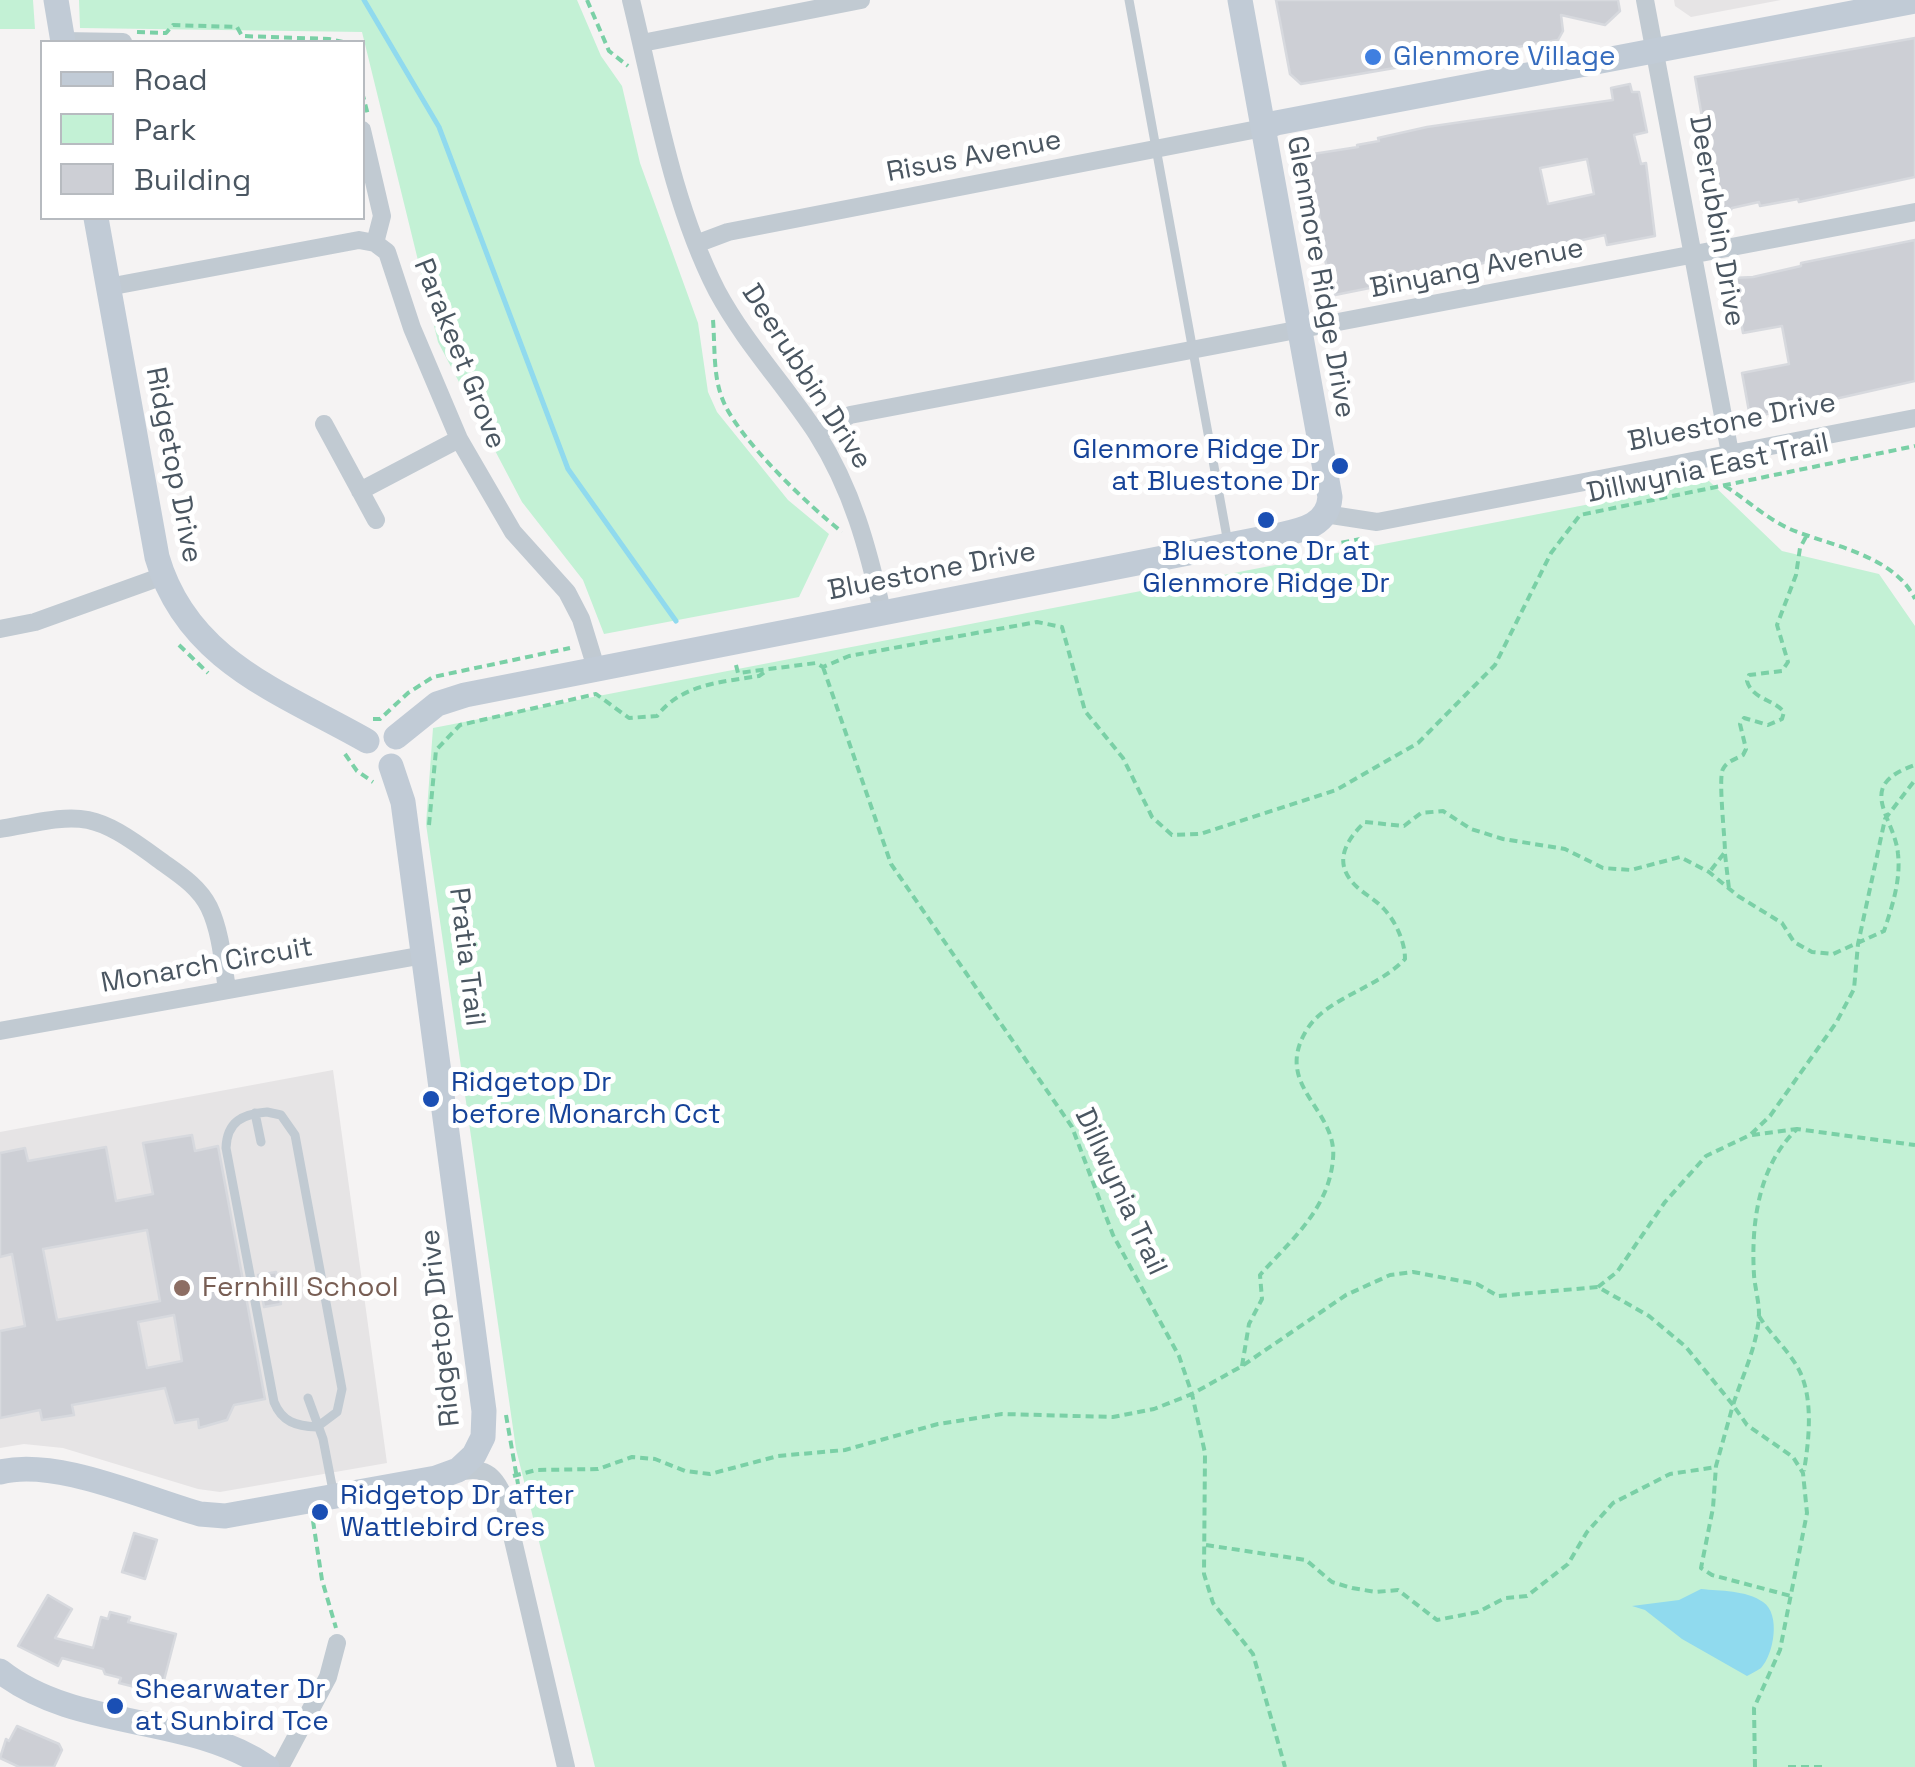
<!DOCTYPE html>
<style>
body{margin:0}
#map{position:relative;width:1915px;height:1767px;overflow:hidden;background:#f5f3f3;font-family:"Space Grotesk",sans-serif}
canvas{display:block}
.legend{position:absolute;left:40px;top:40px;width:325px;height:180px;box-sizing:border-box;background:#fff;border:2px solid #b7bbc0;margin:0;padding:12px 18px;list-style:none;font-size:30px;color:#4a5661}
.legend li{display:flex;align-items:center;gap:20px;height:50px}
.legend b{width:50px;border:2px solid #b7bbc0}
</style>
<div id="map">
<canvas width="1915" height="1767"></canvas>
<ul class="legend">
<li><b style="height:12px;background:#c1cbd6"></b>Road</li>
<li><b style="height:28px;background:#c3f1d5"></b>Park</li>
<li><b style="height:28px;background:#cdcfd5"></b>Building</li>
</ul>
</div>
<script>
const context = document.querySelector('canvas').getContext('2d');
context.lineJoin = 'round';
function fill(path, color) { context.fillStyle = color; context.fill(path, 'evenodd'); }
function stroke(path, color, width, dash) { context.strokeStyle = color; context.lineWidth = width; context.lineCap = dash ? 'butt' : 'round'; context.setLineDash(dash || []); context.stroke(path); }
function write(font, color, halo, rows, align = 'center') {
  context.font = font + ' "Space Grotesk",sans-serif'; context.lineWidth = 10; context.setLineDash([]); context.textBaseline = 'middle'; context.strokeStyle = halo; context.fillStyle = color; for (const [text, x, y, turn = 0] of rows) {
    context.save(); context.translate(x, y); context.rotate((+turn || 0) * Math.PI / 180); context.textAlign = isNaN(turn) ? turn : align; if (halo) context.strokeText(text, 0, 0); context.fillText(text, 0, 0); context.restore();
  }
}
const education = new Path2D(`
 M1674,0H1781L1691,17L1675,6Z
 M333,1070L387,1463L220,1492L198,1489L63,1448L24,1444L0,1448V1132Z`);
const green = new Path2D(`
 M0,0H33L35,29H0Z
 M79,0H577L601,56L622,86L640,163L698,323L708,392L717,412L788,500L829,534L799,597L604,634L583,580L522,502L438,342L362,32L80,28Z
 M1709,481L1782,551L1879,574L1915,626V1767H595L516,1449L426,824L433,728Z`);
const water = new Path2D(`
 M1701,1589C1720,1591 1746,1590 1763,1602C1781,1614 1774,1654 1761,1668C1757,1671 1752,1673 1747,1676L1682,1639L1645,1610L1632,1606L1679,1600Z`);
const stream = new Path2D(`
 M364,0L439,127L568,469L676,621`);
const building = new Path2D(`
 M1276,0H1618L1620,11L1605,25L1561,15L1563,31L1558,40L1301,84L1290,74Z
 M1915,38V177L1799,202L1798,199L1760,206L1759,202L1732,208L1726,218L1718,209L1695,77Z
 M1630,84L1632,92H1639L1647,132L1634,135L1641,164L1646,163L1655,236L1607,245L1605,235L1578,241V245L1536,252L1527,251L1454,271L1330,296L1329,276L1317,227L1321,226L1316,197L1310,198L1300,156L1358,147L1357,145L1379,141L1378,138L1427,127L1613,100L1611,88ZM1587,159L1594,194L1548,204L1540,168Z
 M1915,240V381L1826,401V404L1750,417L1742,373L1789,364L1782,326L1743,333L1733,278L1753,277L1801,266V263Z
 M192,1135L195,1151L218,1146L265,1399L234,1405L227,1420L199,1428L198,1419L175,1423L165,1388L72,1405L74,1415L42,1420L40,1410L0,1418V1331L25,1326L12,1254L0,1257V1153L25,1148L28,1161L106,1147L116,1201L153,1194L143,1143ZM147,1230L160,1301L57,1320L43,1249ZM174,1315L182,1361L147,1368L138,1322Z
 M276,1272L281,1304L264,1307L258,1275Z
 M134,1533L157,1540L145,1579L122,1572Z
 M48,1595L72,1609L55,1638L93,1648L101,1617L108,1619L110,1612L130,1617L128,1622L176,1634L162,1688L152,1685L151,1691L119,1683L121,1678L105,1674L103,1669L62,1658L58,1666L18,1646Z
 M17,1726L59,1744L62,1750L54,1767H19L0,1758L6,1739L9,1741Z`);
const path = new Path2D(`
 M587,0L609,51L628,66
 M137,32L166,33L173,25L237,27L242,36L329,39L343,42
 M362,92L368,115
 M713,320C715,345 713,375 722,398C736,437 809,506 842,532
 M1725,486C1746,499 1767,519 1790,529C1831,546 1894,555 1915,599
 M1316,548L1365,538
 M842,598L856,577
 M179,645L208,673
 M736,665L738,673L816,663L823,667L849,656L1037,622L1062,627L1085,711L1123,758L1152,817L1172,835L1200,834L1336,790L1418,743L1495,665L1551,553L1580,515L1915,446
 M823,667L891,864L1072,1127L1113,1235L1179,1356L1192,1394L1205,1453L1204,1574L1213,1603L1253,1654L1285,1767
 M373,719H380L408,693L433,677L570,648
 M345,754L357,771L373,782
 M429,825L436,750L460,725L596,694L629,718L657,716C681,684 722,682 759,676L765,672
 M1725,854L1729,889
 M1711,870L1725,852C1725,838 1718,777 1723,769C1727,761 1736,759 1743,755L1746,749L1740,724L1744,718L1768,725L1782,719L1784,712C1773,699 1752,699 1747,681L1749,675L1782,671L1788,662L1777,625L1796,575L1800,548L1808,533
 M1752,1135L1797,1129
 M1598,1287L1617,1272L1665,1202L1706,1156L1750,1135L1770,1116L1836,1023L1854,989L1858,944L1885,819L1915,780
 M1759,1316C1770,1334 1788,1350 1798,1368C1814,1397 1809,1440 1804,1471
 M1242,1366L1249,1324L1262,1299L1260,1275C1291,1240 1329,1209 1333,1159C1338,1109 1273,1087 1306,1031C1325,998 1377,989 1405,959C1405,942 1396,922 1384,909C1375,899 1362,893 1353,883C1333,861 1347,839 1365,822L1404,826L1421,813L1443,811L1471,829L1503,839L1565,849L1603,868L1631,870L1680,857L1709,872L1738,896L1782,923L1794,942L1812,952L1833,954L1884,931C1892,907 1901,880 1898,854C1895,817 1853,786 1915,765
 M506,1415L518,1484
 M513,1476L536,1470L598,1469L632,1457L655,1459L685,1471L710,1474L778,1456L845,1450L938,1424L1002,1414L1113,1417L1154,1409L1192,1394L1242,1366L1346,1295L1390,1275L1413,1272L1477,1284L1498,1296L1598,1287L1649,1316L1686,1347L1733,1405L1716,1466L1713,1508L1701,1568L1712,1575L1791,1596
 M313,1521L322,1580L336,1628
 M1206,1545L1306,1560L1332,1582L1352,1588L1376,1592L1398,1590L1437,1620L1478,1612L1505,1598L1527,1596L1568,1564L1587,1532L1613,1503L1670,1474L1716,1467
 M1755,1767L1754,1708L1780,1650L1807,1513L1803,1473L1793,1457L1747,1425L1733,1405C1742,1377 1758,1344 1759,1314C1759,1301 1755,1288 1754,1275C1751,1224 1758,1166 1797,1129L1915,1145
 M1788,1767H1827`);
const lane = new Path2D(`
 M1129,0L1228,543
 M267,1112L281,1115L295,1135L342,1389L337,1412L317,1427C296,1426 282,1422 274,1402L226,1148C227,1121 243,1114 267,1112Z
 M255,1113L261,1142
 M308,1398L323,1439L334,1496`);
const street = new Path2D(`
 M631,0C655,97 671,201 717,291C745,343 785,385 817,434C852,489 868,548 882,611
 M1645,0L1730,453
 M63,41L123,42
 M642,43L861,0
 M362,130L382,216L375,243
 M696,244L728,232L1263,128
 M108,287L359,240L375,243L387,252L412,328L459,439L513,532L567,592L581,619L596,668
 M324,424L376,520
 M817,434L850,415L1915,212
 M360,491L459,439
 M1325,514L1377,522L1915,418
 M0,629L35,622L163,576
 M0,829C82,814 89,808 158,859C177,873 198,885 209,907C221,932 223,963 227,990
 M0,1031L424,955
 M456,1473C479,1466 492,1471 502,1493L566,1767
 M280,1767L328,1677L337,1643`);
const secondary = new Path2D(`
 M56,0L63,42
 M1263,128L1276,123L1915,1
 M96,218L157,557C187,661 281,692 367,741
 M396,737L437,704L465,695L1280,535C1303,530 1328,525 1330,497L1240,0
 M0,1472C57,1458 143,1498 200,1514L225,1516L436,1478L458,1470L474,1455L483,1437L484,1411L403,802L391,766
 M0,1671C76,1731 188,1713 267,1767`);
const markers = [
 [1373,57,10,"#3f7fe0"],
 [1340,466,10,"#1a4fb4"],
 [1266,520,10,"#1a4fb4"],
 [431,1099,10,"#1a4fb4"],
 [182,1288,10,"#8d6e63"],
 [320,1512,10,"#1a4fb4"],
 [115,1706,10,"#1a4fb4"]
];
const shopNames = [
 ["Glenmore Village",1393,57]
];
const streetNames = [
 ["Risus Avenue",974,157,-11],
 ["Deerubbin Drive",1716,221,80],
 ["Binyang Avenue",1477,269,-11],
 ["Glenmore Ridge Drive",1320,277,80],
 ["Parakeet Grove",459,354,68],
 ["Deerubbin Drive",806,377,57],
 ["Bluestone Drive",1732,423,-11],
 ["Ridgetop Drive",173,465,79],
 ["Dillwynia East Trail",1708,469,-12],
 ["Bluestone Drive",932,572,-11],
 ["Pratia Trail",466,957,83],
 ["Monarch Circuit",207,966,-10],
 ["Dillwynia Trail",1120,1192,65],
 ["Ridgetop Drive",441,1328,-96]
];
const transitNames = [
 ["Glenmore Ridge Dr",1320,450,"right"],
 ["at Bluestone Dr",1320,482,"right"],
 ["Bluestone Dr at",1266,552,"center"],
 ["Glenmore Ridge Dr",1266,584,"center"],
 ["Ridgetop Dr",451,1083],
 ["before Monarch Cct",451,1115],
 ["Ridgetop Dr after",340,1496],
 ["Wattlebird Cres",340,1528],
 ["Shearwater Dr",135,1690],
 ["at Sunbird Tce",135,1722]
];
const educationNames = [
 ["Fernhill School",202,1288]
];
fill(education, '#e6e4e5');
fill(green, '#c3f1d5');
fill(water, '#90daee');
stroke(stream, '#90daee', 5);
fill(building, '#cdcfd5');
stroke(building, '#d7d9de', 2.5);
stroke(path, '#7ad0a6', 4, [8, 5]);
stroke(lane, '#c1cad2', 9);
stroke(street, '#c1cad2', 18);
stroke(secondary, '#c1cbd6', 25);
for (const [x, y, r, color] of markers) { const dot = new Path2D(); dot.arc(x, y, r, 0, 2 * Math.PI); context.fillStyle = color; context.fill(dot); stroke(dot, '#fff', 4); }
write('28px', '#366cbe', '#fff', shopNames, 'left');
write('28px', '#4a5661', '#fff', streetNames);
write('28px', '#164399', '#fff', transitNames, 'left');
write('28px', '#785e54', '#fff', educationNames, 'left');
</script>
